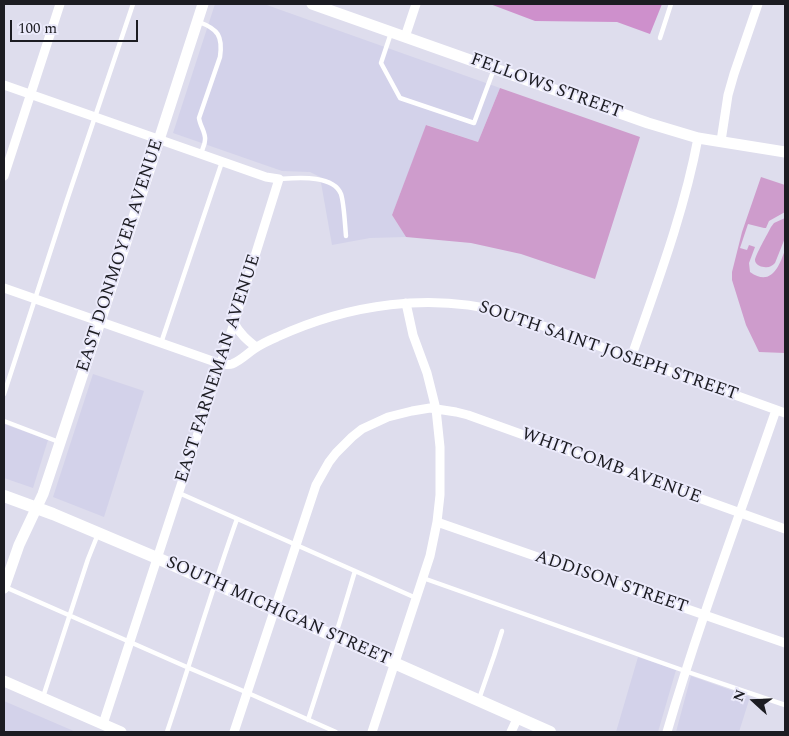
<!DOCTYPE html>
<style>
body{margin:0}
#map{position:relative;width:789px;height:736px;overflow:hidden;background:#dedded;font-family:Spectral,serif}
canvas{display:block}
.frame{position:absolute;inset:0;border:5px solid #1c1c22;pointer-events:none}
.north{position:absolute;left:729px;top:676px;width:50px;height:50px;-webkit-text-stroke:4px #ebeafb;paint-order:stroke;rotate:290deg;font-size:14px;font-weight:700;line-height:20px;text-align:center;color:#1c1c22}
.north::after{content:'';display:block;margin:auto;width:18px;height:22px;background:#1c1c22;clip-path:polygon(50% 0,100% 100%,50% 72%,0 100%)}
.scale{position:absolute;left:10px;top:20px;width:128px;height:22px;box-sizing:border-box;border:2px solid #1c1c22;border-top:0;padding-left:6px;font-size:15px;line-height:18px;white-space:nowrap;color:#1c1c22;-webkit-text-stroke:4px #ebeafb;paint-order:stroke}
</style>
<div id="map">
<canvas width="789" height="736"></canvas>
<div class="frame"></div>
<div class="north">N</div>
<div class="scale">100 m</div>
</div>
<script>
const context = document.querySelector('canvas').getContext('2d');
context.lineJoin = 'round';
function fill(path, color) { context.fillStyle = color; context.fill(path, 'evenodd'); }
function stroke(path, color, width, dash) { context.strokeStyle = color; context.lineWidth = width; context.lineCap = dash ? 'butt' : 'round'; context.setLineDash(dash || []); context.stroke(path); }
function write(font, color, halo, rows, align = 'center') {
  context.font = font + ' Spectral,serif'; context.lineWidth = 4; context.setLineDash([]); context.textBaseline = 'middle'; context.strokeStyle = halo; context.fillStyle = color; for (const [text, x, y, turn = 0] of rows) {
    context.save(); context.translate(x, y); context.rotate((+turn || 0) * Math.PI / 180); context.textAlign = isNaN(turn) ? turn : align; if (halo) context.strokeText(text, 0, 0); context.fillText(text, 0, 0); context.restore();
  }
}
const built = new Path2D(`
 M215,4H264L500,88L478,142L427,125L392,215L406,237L370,238L332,245L320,177L310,172L282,171L173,133Z
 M93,374L144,391L104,517L53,497Z
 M4,424L48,440L33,488L4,478Z
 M638,657L676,670L658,732H616Z
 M691,676L750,697L739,732H676Z
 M4,701L76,732H4Z`);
const green = new Path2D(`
 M500,88L640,137L595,279L521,254L471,243L406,237L392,215L426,125L478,142Z
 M761,177L785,185V212L769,221L766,228H764L748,224L740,248L747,250L749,245L755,247L749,263L750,272C771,287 779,267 785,250V353L759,352L746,325L732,280V272L742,232Z
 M785,218V238L775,263C772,266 769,268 764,267C760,267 755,264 755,260C755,256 768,233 771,227L774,223Z`);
const forest = new Path2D(`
 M490,4H662L650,34L617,22L535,21Z`);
const lane = new Path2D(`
 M199,22C218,29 223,36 220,57L199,118C200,126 206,133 205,140C205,145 202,149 201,154
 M391,33L381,63L400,98L474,123L494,69
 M660,38L671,4
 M279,179C296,178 333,174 341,194C344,203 345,225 346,236
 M161,343L222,162
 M4,394L35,299L67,200L133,4
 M4,421L59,442
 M179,493L416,598
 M423,578L685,671L785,705
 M5,587L189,668L248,693L336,732
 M43,697L88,559L98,534
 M479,699L494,656L502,631
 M308,720L340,621L355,571
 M167,732C191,661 212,589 237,519`);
const street = new Path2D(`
 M405,37L416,4
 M4,85L266,177L279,179L234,323L103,724
 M721,141L728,95L734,74L758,4
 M4,176L60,4
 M4,288L221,364C225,364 229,365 232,364C240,361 247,354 254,349C261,344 270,340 277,337C349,304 431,292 507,313L785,413
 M234,323C240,334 247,340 256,347
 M631,358C656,286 684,213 698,138
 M437,522L785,643
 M234,732L316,485L329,462L336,453L352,437L362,429L388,417L412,411L430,408L456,412L468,415L785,529
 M372,732L430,556L437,522L440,495V447L436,409L427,373L413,335L406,303
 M511,732L518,717
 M667,732C699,623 739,517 776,410`);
const secondary = new Path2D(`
 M312,4L648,123L698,138L785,152
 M4,588L19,545L43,494L100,322L203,4
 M4,681L121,732`);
const primary = new Path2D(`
 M4,496L53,514L157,558L550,732`);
const streetNames = [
 ["FELLOWS STREET",546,87,20],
 ["EAST DONMOYER AVENUE",121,256,-72],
 ["SOUTH SAINT JOSEPH STREET",608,352,19],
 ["EAST FARNEMAN AVENUE",219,369,-72],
 ["WHITCOMB AVENUE",611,467,20],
 ["ADDISON STREET",611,583,19],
 ["SOUTH MICHIGAN STREET",278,612,24]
];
fill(built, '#d3d2ea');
fill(green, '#ce9ccc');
fill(forest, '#ce90cc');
stroke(lane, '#fff', 4.5);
stroke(street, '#fff', 9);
stroke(secondary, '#fff', 11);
stroke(primary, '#fff', 12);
write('18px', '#1c1c22', '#ebeafb', streetNames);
</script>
